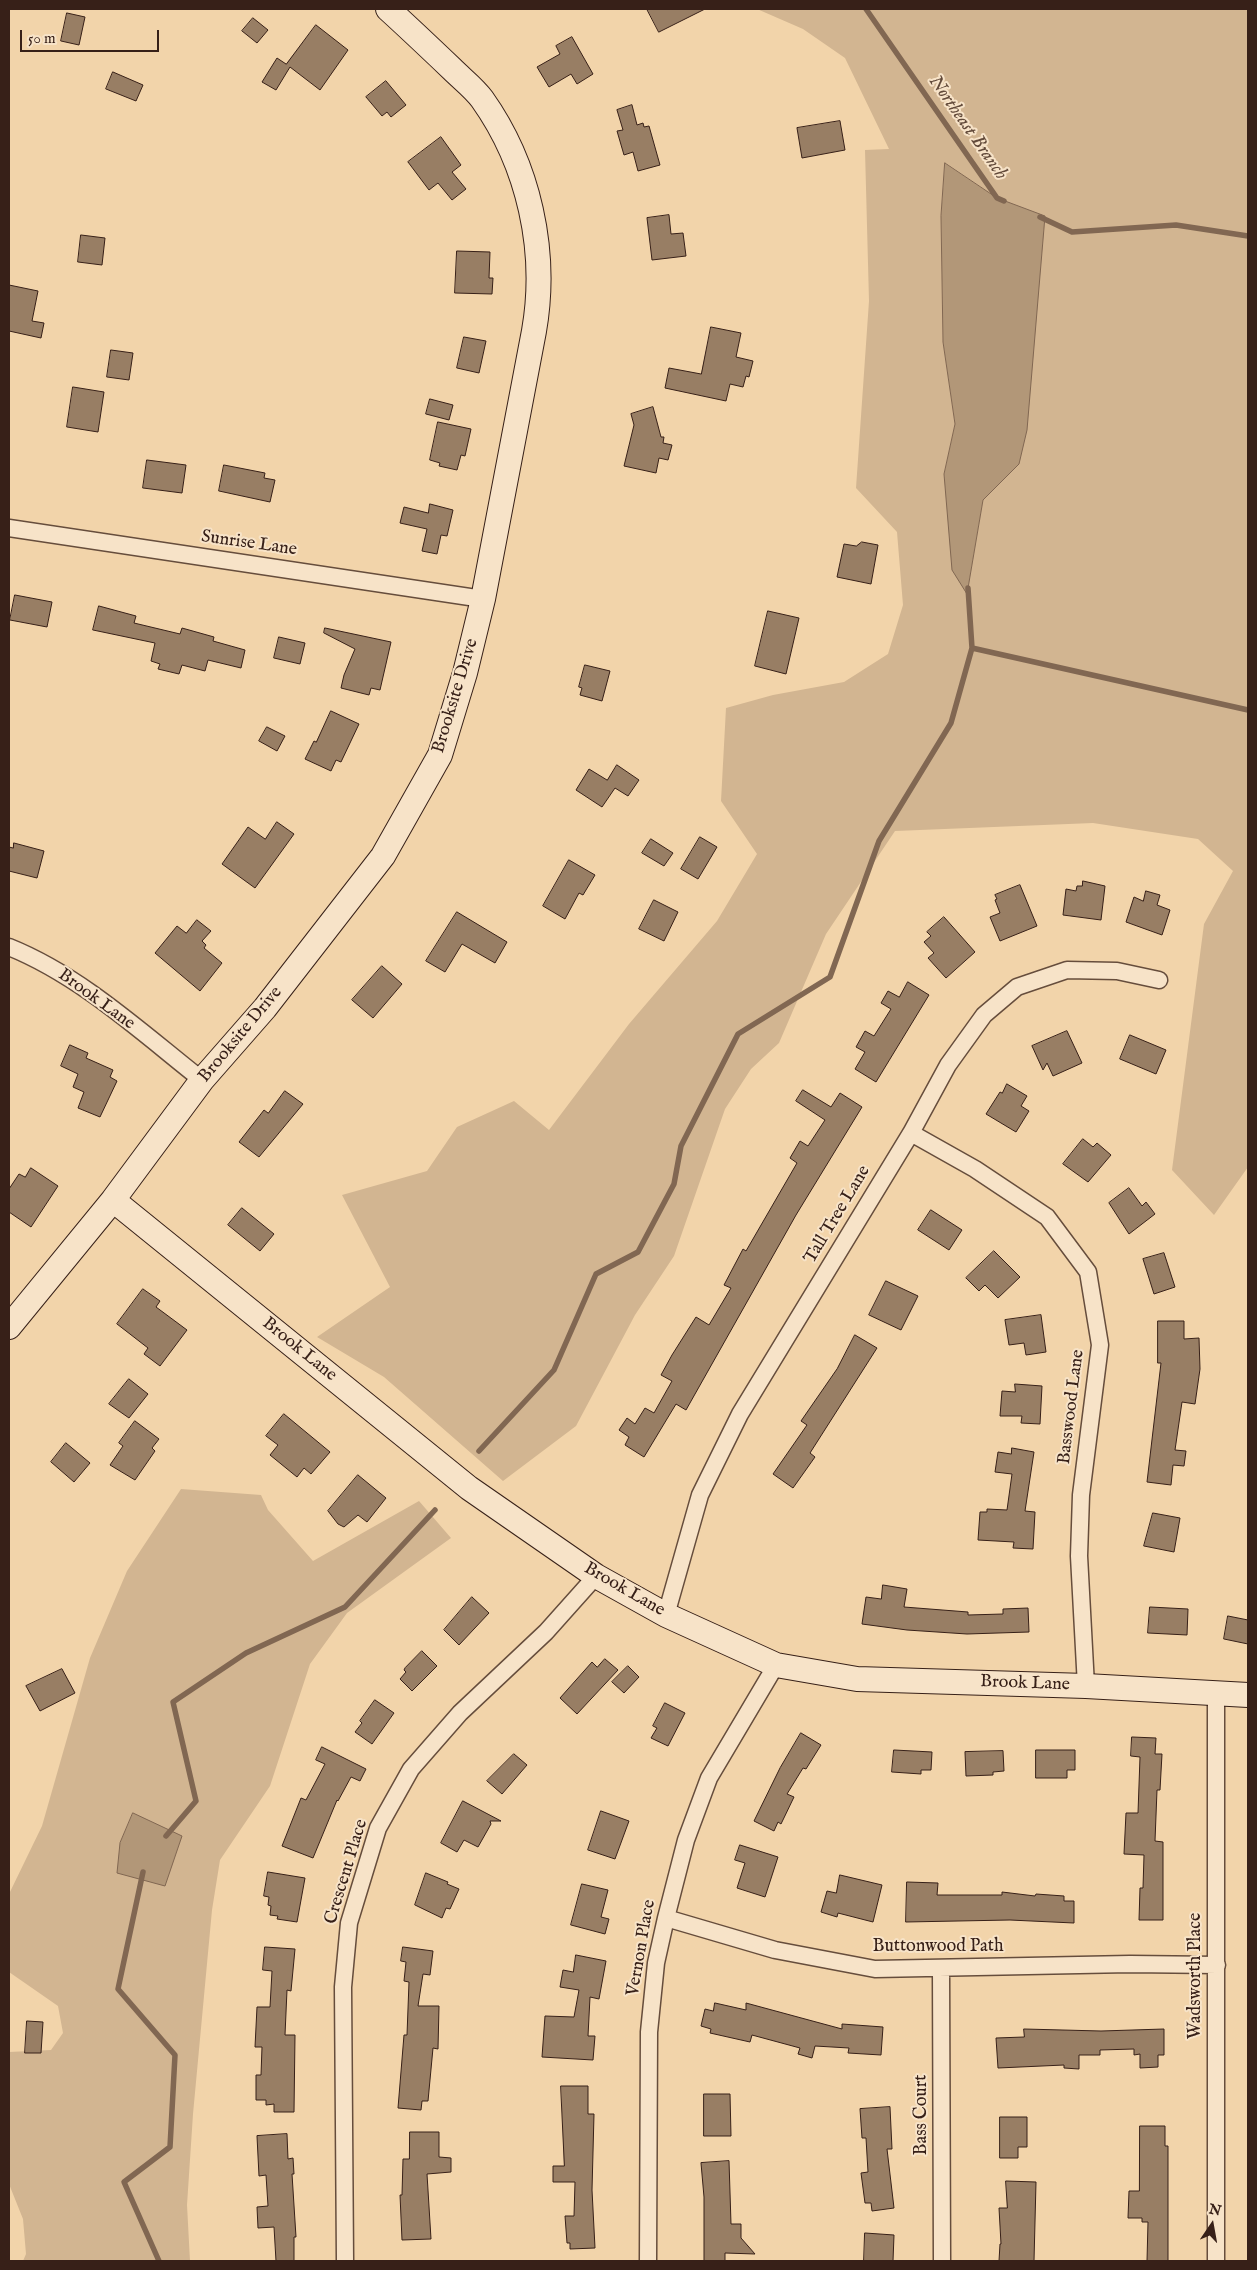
<!DOCTYPE html>
<style>
body{margin:0}
#map{position:relative;width:1257px;height:2270px;overflow:hidden;background:#f2d4aa;font-family:"IM FELL English",serif}
canvas{display:block}
.frame{position:absolute;inset:0;border:10px solid #372018;pointer-events:none}
.north{position:absolute;left:1187px;top:2200px;width:50px;height:50px;-webkit-text-stroke:4px #f7e3c8;paint-order:stroke;rotate:12deg;font-size:14px;font-weight:700;line-height:20px;text-align:center;color:#372018}
.north::after{content:'';display:block;margin:auto;width:18px;height:22px;background:#372018;clip-path:polygon(50% 0,100% 100%,50% 72%,0 100%)}
.scale{position:absolute;left:20px;top:30px;width:139px;height:22px;box-sizing:border-box;border:2px solid #372018;border-top:0;padding-left:6px;font-size:15px;line-height:18px;white-space:nowrap;color:#372018;-webkit-text-stroke:4px #f7e3c8;paint-order:stroke}
</style>
<div id="map">
<canvas width="1257" height="2270"></canvas>
<div class="frame"></div>
<div class="north">N</div>
<div class="scale">50 m</div>
</div>
<script>
const context = document.querySelector('canvas').getContext('2d');
context.lineJoin = 'round';
function fill(path, color) { context.fillStyle = color; context.fill(path, 'evenodd'); }
function stroke(path, color, width, dash) { context.strokeStyle = color; context.lineWidth = width; context.lineCap = dash ? 'butt' : 'round'; context.setLineDash(dash || []); context.stroke(path); }
function write(font, color, halo, rows, align = 'center') {
  context.font = font + ' "IM FELL English",serif'; context.lineWidth = 4; context.setLineDash([]); context.textBaseline = 'middle'; context.strokeStyle = halo; context.fillStyle = color; for (const [text, x, y, turn = 0] of rows) {
    context.save(); context.translate(x, y); context.rotate((+turn || 0) * Math.PI / 180); context.textAlign = isNaN(turn) ? turn : align; if (halo) context.strokeText(text, 0, 0); context.fillText(text, 0, 0); context.restore();
  }
}
const green = new Path2D(`
 M757,9H1248V1167L1214,1215L1172,1170L1204,924L1233,871L1198,839L1093,823L895,831L826,934L779,1043L751,1069L725,1109L674,1256L635,1315L576,1426L503,1481L384,1377L317,1337L390,1287L342,1195L427,1171L457,1127L514,1101L549,1130L629,1024L717,921L757,854L721,801L726,708L773,695L844,682L888,654L903,605L897,532L856,488L869,301L865,150L889,149L845,58L803,29ZM946,163L997,198L1045,217L1019,464L983,500L967,593L944,474L955,424L943,342L941,216Z
 M181,1489L261,1495L268,1510L313,1561L419,1501L451,1538L347,1613L310,1664L270,1786L220,1860L212,1910L193,2114L187,2205L190,2261H23L26,2254L23,2219L9,2184V2052L51,2050L63,2033L58,2006L9,1972V1894L42,1826L90,1658L127,1571Z`);
const water = new Path2D(`
 M945,163L997,198L1045,216L1027,430L1019,464L983,500L967,594L952,570L944,474L955,424L943,342L941,216Z
 M133,1813L182,1836L165,1886L117,1873L120,1843Z`);
const stream = new Path2D(`
 M866,9L997,198L1004,201
 M1040,217L1072,232L1176,225L1248,236
 M968,588L972,648L1248,710
 M479,1451L554,1370L596,1274L638,1252L674,1184L681,1146L738,1034L830,977L879,841L951,723L972,648
 M166,1836L196,1801L173,1702L246,1653L345,1607L435,1510
 M143,1872L118,1989L175,2055L170,2147L124,2182L159,2261`);
const building = new Path2D(`
 M647,9H705L659,32Z
 M67,13L85,17L79,45L61,41Z
 M253,18L268,30L257,43L242,31Z
 M316,25L348,50L320,90L290,67L276,90L262,82L277,58L286,64Z
 M572,37L593,74L577,84L571,74L549,87L537,67L560,54L556,46Z
 M113,72L143,85L136,101L106,89Z
 M386,81L406,105L391,117L387,112L382,116L366,97Z
 M632,105L637,125L643,123L644,127L649,126L660,165L638,171L633,152L624,155L617,131L623,130L617,110Z
 M840,121L845,150L802,158L797,128Z
 M441,137L461,165L452,172L466,189L452,200L438,183L429,190L408,162Z
 M669,215L671,234L683,233L686,256L652,260L647,218Z
 M81,235L105,238L102,265L78,262Z
 M457,251L490,252L489,278H493L492,294L455,293Z
 M9,285L38,291L32,321L44,323L41,338L9,331Z
 M711,327L741,333L736,357L753,361L749,377L746,376L743,387L730,384L726,401L665,388L669,368L701,374Z
 M464,337L486,341L479,373L457,368Z
 M111,350L133,353L129,380L107,377Z
 M73,387L104,392L98,432L67,427Z
 M430,399L453,405L449,420L426,414Z
 M653,407L661,437H664L663,443L672,445L668,460L659,458L656,473L624,466L634,425L631,414Z
 M438,422L471,429L465,456L461,455L457,470L439,466L440,463L430,460Z
 M147,460L186,465L182,493L143,488Z
 M224,465L265,473L264,478L275,480L270,502L219,491Z
 M430,504L453,510L447,536L441,535L437,554L422,551L427,529L400,523L404,507L428,513Z
 M862,542L878,545L871,584L837,577L844,544L856,546Z
 M15,595L52,602L47,627L10,620Z
 M99,606L136,616L134,623L180,634L182,628L214,637L213,641L245,650L241,668L208,660L205,671L182,665L179,674L158,669L160,664L151,661L155,643L93,630Z
 M768,611L799,618L786,674L755,666Z
 M325,628L391,642L380,690L371,688L369,695L341,688L344,675L355,649L324,633Z
 M279,637L305,643L300,664L274,658Z
 M585,665L610,671L602,701L580,695L582,688L579,687Z
 M331,711L359,724L341,762L336,760L331,771L305,759L314,741L316,742Z
 M267,727L285,736L277,751L259,741Z
 M617,765L639,780L628,796L615,788L602,807L576,790L589,769L607,780Z
 M277,822L294,834L255,888L222,864L248,827L265,839Z
 M700,837L717,847L698,879L681,869Z
 M651,839L673,853L664,866L642,853Z
 M14,843L44,851L37,878L9,871V847L13,848Z
 M569,860L595,875L583,895L579,893L565,919L543,906Z
 M1083,881L1105,886L1101,920L1063,915L1066,889L1076,891L1077,886H1082Z
 M1020,885L1037,926L1000,941L990,917L1000,913L995,900L997,899L995,895Z
 M1146,891L1160,895L1157,905L1170,910L1162,935L1126,922L1134,897L1143,901Z
 M654,900L678,912L664,941L639,929Z
 M457,912L507,942L495,963L462,944L445,972L426,961Z
 M944,917L975,952L946,978L928,958L934,953L924,942L931,936L927,932Z
 M197,920L211,931L202,941L206,945L204,948L222,963L200,991L155,953L177,926L186,933Z
 M382,966L402,984L373,1018L352,1000Z
 M908,982L929,995L876,1082L855,1069L865,1052L856,1047L865,1031L874,1036L891,1009L881,1003L888,991L899,997Z
 M1067,1031L1082,1063L1053,1076L1047,1063L1043,1070L1032,1046Z
 M1130,1035L1166,1050L1156,1074L1120,1059Z
 M70,1045L88,1053L86,1058L113,1070L110,1077L117,1081L100,1117L78,1108L84,1092L73,1087L78,1074L61,1066Z
 M1007,1084L1027,1096L1021,1106L1029,1111L1016,1132L986,1114L1000,1092L1002,1093Z
 M803,1090L831,1107L840,1093L862,1107L796,1215L686,1410L676,1404L644,1457L625,1445L629,1437L619,1430L627,1418L635,1424L645,1408L654,1413L672,1381L661,1375L672,1355L696,1317L709,1325L731,1288L724,1285L743,1249L746,1251L797,1163L790,1158L800,1141L808,1146L825,1120L796,1101Z
 M285,1091L303,1104L259,1157L239,1142L264,1110L268,1113Z
 M1083,1139L1093,1147L1097,1143L1111,1155L1088,1182L1063,1164Z
 M31,1168L58,1186L31,1227L9,1212V1189L19,1174L25,1177Z
 M1129,1188L1142,1206L1146,1202L1155,1214L1129,1234L1109,1203Z
 M242,1208L274,1234L260,1251L228,1225Z
 M931,1210L962,1230L949,1250L918,1230Z
 M994,1251L1020,1277L998,1298L985,1285L979,1291L966,1278Z
 M1164,1253L1175,1287L1154,1294L1143,1259Z
 M886,1281L918,1296L901,1330L869,1315Z
 M143,1289L160,1301L156,1307L187,1330L160,1366L144,1354L148,1348L117,1324Z
 M1041,1315L1046,1352L1026,1355L1024,1343L1009,1345L1005,1320Z
 M1158,1321H1184V1339L1199,1338L1200,1369L1195,1404L1182,1402L1175,1450L1186,1451L1184,1466L1173,1465L1171,1485L1147,1482L1161,1363H1158Z
 M855,1335L877,1348L810,1453L815,1457L793,1488L773,1474L807,1425L801,1421L837,1369Z
 M129,1379L148,1394L129,1418L109,1404Z
 M1015,1384L1042,1386L1040,1424L1021,1423L1022,1416H1000L1002,1391L1015,1392Z
 M284,1414L330,1452L311,1474L304,1468L297,1477L270,1455L278,1445L266,1436Z
 M135,1421L159,1439L152,1448L155,1451L135,1480L110,1465L123,1446L119,1443Z
 M66,1443L90,1463L74,1482L51,1462Z
 M1012,1448L1034,1452L1025,1511L1035,1512L1033,1549L1013,1548L1014,1542L978,1540L980,1512H987V1509L1007,1510L1012,1474L995,1472L998,1452L1011,1454Z
 M358,1475L386,1498L367,1522L358,1515L344,1527L338,1524L328,1511Z
 M1153,1513L1180,1518L1174,1552L1144,1546Z
 M883,1585L907,1589L904,1607L968,1612V1615L1003,1614V1609L1028,1608L1029,1632L967,1634L907,1630L862,1624L866,1597L881,1599Z
 M472,1597L489,1613L459,1645L444,1630Z
 M1150,1607L1188,1609L1187,1635L1148,1633Z
 M1228,1616L1248,1620V1644L1224,1639Z
 M422,1651L437,1666L412,1691L400,1679L406,1672L404,1670L405,1668Z
 M605,1659L618,1670L577,1714L560,1698L592,1662L597,1667Z
 M628,1666L639,1677L624,1693L612,1682Z
 M62,1669L75,1693L40,1711L26,1686Z
 M375,1700L394,1713L372,1744L355,1732L362,1723L360,1721Z
 M665,1703L685,1713L668,1746L651,1738L657,1728L653,1726Z
 M801,1733L821,1745L806,1769L803,1768L787,1794L794,1797L781,1824L778,1822L774,1831L754,1821L780,1768Z
 M1132,1737L1156,1738L1155,1754H1162L1160,1790H1157L1155,1841L1163,1842V1920H1139L1140,1888H1143L1144,1855L1124,1854L1126,1813H1138L1140,1757L1131,1756Z
 M322,1747L366,1769L360,1781L351,1777L338,1801L337,1800L313,1858L282,1846L301,1798L306,1800L325,1764L316,1760Z
 M894,1750L932,1752L931,1770H921V1774L892,1772Z
 M1036,1750H1075V1770H1067V1778H1036Z
 M1003,1751L1004,1771L993,1772V1775L966,1776L965,1752Z
 M514,1754L527,1765L502,1794L487,1781Z
 M463,1801L501,1821H490L491,1824L478,1847L464,1840L457,1852L441,1843Z
 M601,1811L629,1821L615,1859L588,1850Z
 M740,1845L778,1857L765,1897L737,1888L745,1863L735,1860Z
 M268,1872L305,1878L297,1922L277,1919L278,1916L270,1915L271,1906L268,1905L269,1897L264,1896Z
 M426,1873L448,1882L447,1884L459,1889L450,1909L446,1908L442,1918L415,1905Z
 M840,1875L882,1885L873,1922L838,1913L837,1917L821,1912L827,1891L836,1893Z
 M907,1882L938,1883L937,1895H1002V1892L1035,1896L1036,1894L1064,1896V1901H1074V1923L1010,1920L906,1922Z
 M582,1884L608,1890L601,1917L609,1919L605,1934L571,1925Z
 M265,1947L295,1949L291,1991L287,1990L285,2035H295L294,2112H274V2104L266,2105V2100H256V2075H261L262,2047H255L257,2007H270L272,1971L263,1970Z
 M403,1947L433,1951L430,1975L423,1974L418,2006H439L438,2049L433,2048L428,2101H422L421,2110L398,2108L404,2035H407L409,1982L404,1981L406,1962L401,1961Z
 M576,1955L606,1961L599,1999L590,1997L588,2036H595L593,2060L542,2057L545,2016L574,2017L579,1990L560,1987L563,1970L573,1972Z
 M715,2003L746,2010V2003L842,2029V2024L883,2027L881,2055L848,2053L849,2048L815,2046L812,2058L798,2054L800,2048L752,2035L750,2042L710,2033L711,2029L701,2026L705,2009L713,2011Z
 M27,2021L43,2022L41,2053H25Z
 M1024,2029L1101,2031L1164,2029V2055H1158V2067L1140,2068V2054L1134,2055V2049L1100,2050V2055H1079V2069L1064,2068V2065L998,2068L996,2038L1024,2037Z
 M561,2086H588V2114H594L592,2190L595,2248L570,2249V2243H567L565,2216H574L575,2182H553V2166H564Z
 M704,2094H730L731,2136H704Z
 M890,2107L892,2149H887L894,2208L872,2211L871,2203H865L861,2173L868,2172L866,2138H862L860,2109Z
 M1000,2117H1027V2147H1018V2158H1000Z
 M1140,2126H1165V2146H1168V2261H1147L1148,2222H1142V2218H1128L1129,2191H1139Z
 M410,2132H439V2157L451,2158V2172L427,2174L431,2239L402,2240L400,2195H402L403,2159H409Z
 M287,2134L288,2159L293,2158L294,2174H292L296,2237H294V2261H276L274,2227L258,2228L257,2207L268,2206L266,2175L259,2176L257,2136Z
 M729,2161L731,2224H741V2238L755,2254L725,2253V2261H704V2197L701,2163Z
 M1006,2181L1036,2182L1034,2261H999L1000,2244H1001L999,2208H1007Z
 M865,2233L894,2235L893,2261H864Z`);
const street = new Path2D(`
 M9,528L483,599
 M9,947C81,976 141,1032 202,1080
 M911,1133L975,1169L1047,1217L1088,1272L1100,1345L1081,1495L1079,1556L1086,1686
 M666,1615L700,1495L740,1414L911,1133L948,1065L984,1015L1017,987L1067,970L1117,971L1159,980
 M1216,1692V2261
 M666,1918L775,1950L875,1969L1130,1964L1217,1965
 M941,1968L942,2261
 M345,2261L343,1987L349,1923L378,1828L411,1769L460,1713L546,1632L596,1576
 M648,2261L649,2032L656,1963L666,1918L686,1840L709,1778L776,1665`);
const secondary = new Path2D(`
 M113,1200L469,1488L596,1576L666,1615L776,1665L857,1679L1086,1686L1248,1695
 M9,1327L113,1200L202,1080L265,1008L383,856L440,755L465,673L483,599L534,331C548,251 529,165 482,99C474,88 462,79 452,69C431,49 410,29 388,9`);
const streetNames = [
 ["Sunrise Lane",249,544,8],
 ["Brooksite Drive",456,696,-73],
 ["Brook Lane",96,1000,36],
 ["Brooksite Drive",241,1035,-50],
 ["Tall Tree Lane",838,1215,-59],
 ["Brook Lane",299,1350,39],
 ["Basswood Lane",1072,1407,-83],
 ["Brook Lane",624,1590,30],
 ["Brook Lane",1025,1684,2],
 ["Crescent Place",347,1872,-73],
 ["Buttonwood Path",938,1947],
 ["Vernon Place",642,1948,-80],
 ["Wadsworth Place",1196,1976,-90],
 ["Bass Court",922,2115,-90]
];
const waterNames = [
 ["Northeast Branch",967,128,55]
];
fill(green, '#d2b591');
fill(water, '#b29778');
stroke(water, '#816752', 1);
stroke(stream, '#816752', 5.5);
fill(building, '#987e64');
stroke(building, '#372018', 1);
stroke(street, '#664d3c', 19);
stroke(secondary, '#372018', 26);
stroke(street, '#f7e3c8', 16);
stroke(secondary, '#f7e3c8', 24);
write('18px', '#372018', '#f7e3c8', streetNames);
write('italic 19px', '#624a3a', '#f7e3c8', waterNames);
</script>
